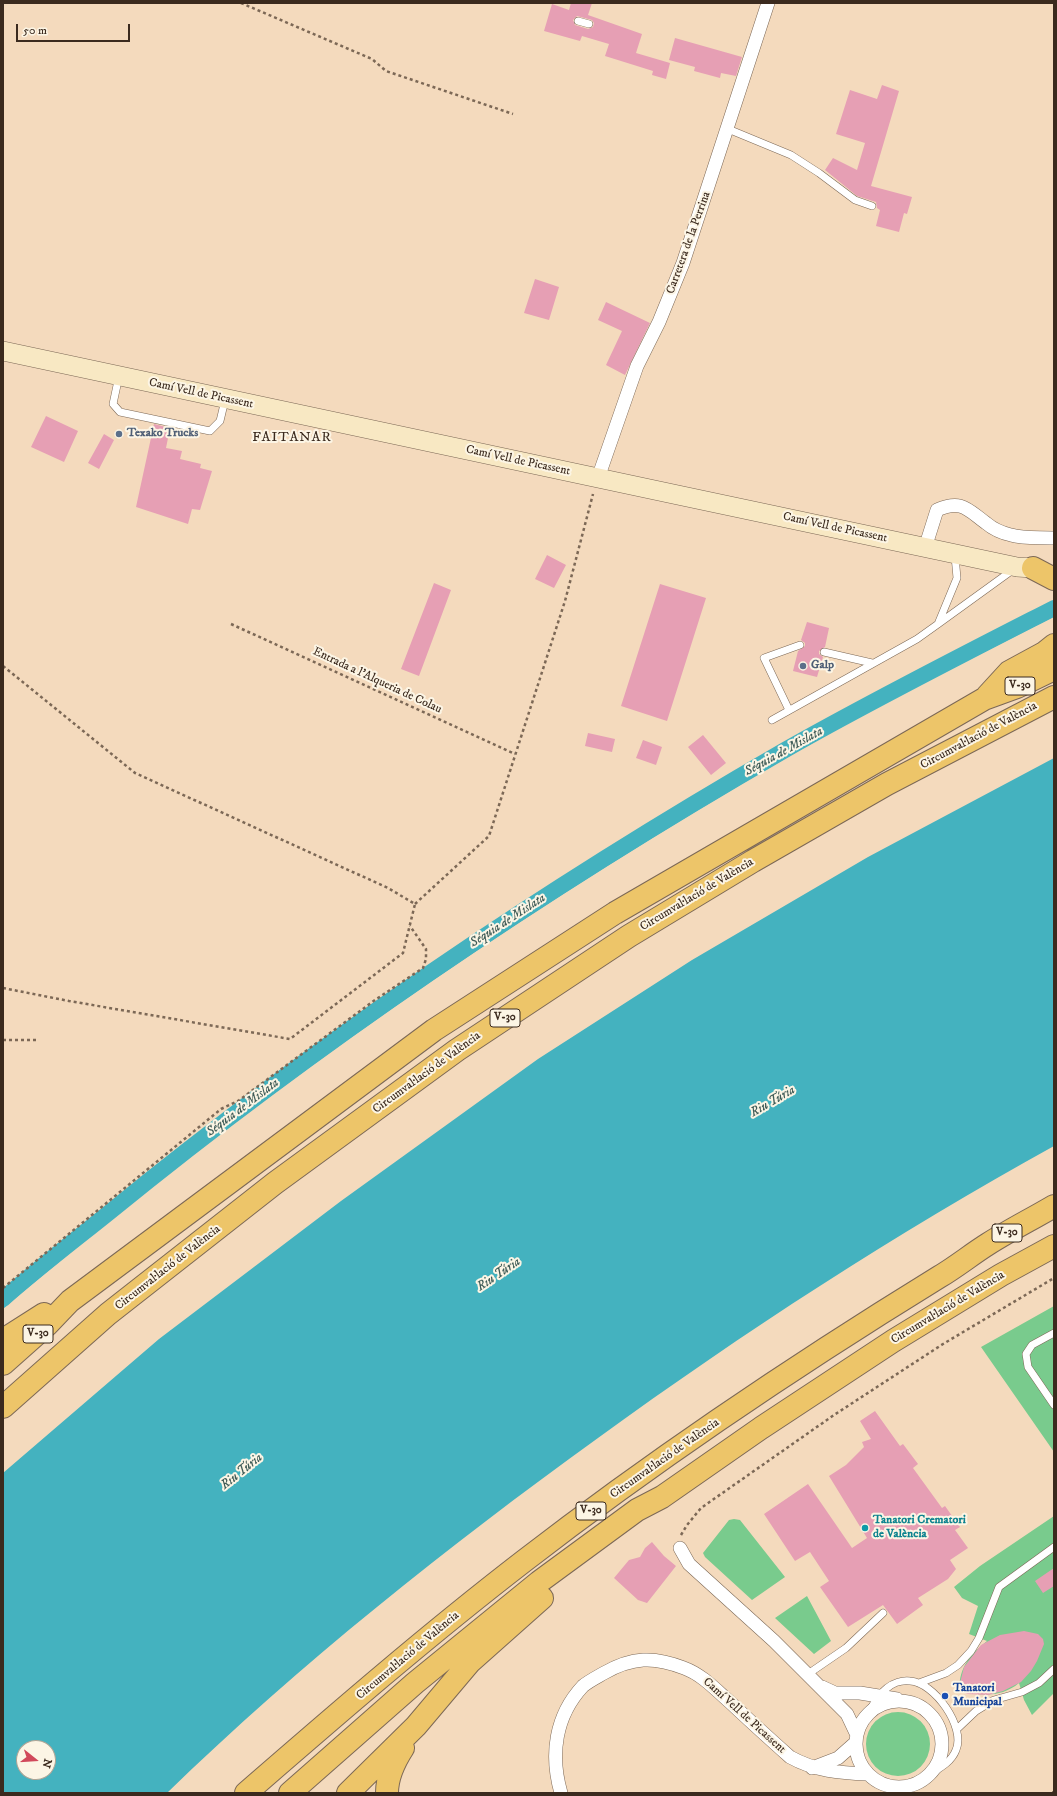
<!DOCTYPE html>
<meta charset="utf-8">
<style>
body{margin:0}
#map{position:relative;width:1057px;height:1796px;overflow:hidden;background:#f4dabd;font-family:"IM FELL DW Pica",serif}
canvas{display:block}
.frame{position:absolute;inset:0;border:4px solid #3b2a1e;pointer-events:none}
.north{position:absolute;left:16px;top:1740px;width:40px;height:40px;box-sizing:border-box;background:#fcf5e5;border:1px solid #afa495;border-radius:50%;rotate:107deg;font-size:11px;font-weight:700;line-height:16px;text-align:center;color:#3b2a1e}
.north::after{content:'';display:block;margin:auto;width:14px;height:18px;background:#d1495b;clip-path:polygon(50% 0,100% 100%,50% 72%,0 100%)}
.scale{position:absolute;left:16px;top:24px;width:114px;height:18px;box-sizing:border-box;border:2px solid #3b2a1e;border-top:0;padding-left:5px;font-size:12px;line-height:14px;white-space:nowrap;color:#3b2a1e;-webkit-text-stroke:3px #fcf5e5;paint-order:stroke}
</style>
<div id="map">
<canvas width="1057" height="1796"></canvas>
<div class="frame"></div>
<div class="north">N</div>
<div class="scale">50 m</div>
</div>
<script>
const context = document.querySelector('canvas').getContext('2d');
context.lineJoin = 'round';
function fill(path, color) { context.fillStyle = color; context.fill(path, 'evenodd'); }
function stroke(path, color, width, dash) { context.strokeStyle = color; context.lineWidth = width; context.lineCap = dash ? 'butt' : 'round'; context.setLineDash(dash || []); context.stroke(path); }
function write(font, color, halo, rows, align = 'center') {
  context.font = font + ' "IM FELL DW Pica",serif'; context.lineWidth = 4; context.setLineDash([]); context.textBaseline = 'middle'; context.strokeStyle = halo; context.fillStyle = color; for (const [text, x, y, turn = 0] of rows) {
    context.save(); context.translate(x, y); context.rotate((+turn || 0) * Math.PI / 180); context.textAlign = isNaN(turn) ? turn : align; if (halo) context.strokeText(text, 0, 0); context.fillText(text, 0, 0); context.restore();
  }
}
const green = new Path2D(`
 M1054,1306V1452L981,1347Z
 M1054,1516V1693L1032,1715L1024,1700L1019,1683C1001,1698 980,1696 959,1690C960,1666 969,1656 987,1641L969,1634L978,1606L962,1598L954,1587L980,1566Z
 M734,1519L740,1520L785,1577L752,1600L705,1557L703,1553L729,1520Z
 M807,1596L831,1641L814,1654L775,1618Z
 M866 1744a32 32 0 1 1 64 0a32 32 0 1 1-64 0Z`);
const water = new Path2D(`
 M1054,758V1146C896,1233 744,1332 598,1438C447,1547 301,1663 167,1793H3V1473L159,1339L341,1201L538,1059L692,960L868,857ZM24,1748H48V1772H24Z`);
const stream = new Path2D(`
 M3,1306C35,1278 68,1252 101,1225C316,1050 545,895 785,756C873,705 964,660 1054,614`);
const canal = new Path2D(`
 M3,1299C38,1268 75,1240 111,1211C322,1039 549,886 785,750C873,700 964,654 1054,608`);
const building = new Path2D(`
 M571,3H592L588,15L642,34L636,53L670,63L666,79L652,75L653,71L605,56L609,44L582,36L580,41L544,31L552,4L569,10ZM577,16L592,20L594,23L593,27L588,29L575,25L573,20Z
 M675,38L742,57L736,76L721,73L720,78L694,71L695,67L669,60Z
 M882,85L899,91L871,186L912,197L907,214L904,213L899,232L876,226L880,210L877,208L876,202L857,196L825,170L833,158L857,170L865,143L836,134L850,90L877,99Z
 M535,279L559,287L549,320L524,313Z
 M606,302L650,323L625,375L606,365L622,331L598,320Z
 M46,416L78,431L64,462L31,447Z
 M154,424L170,428L166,448L182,451L180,459L201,464L200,468L212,471L200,510L192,509L188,524L136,507Z
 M104,434L114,440L99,469L88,463Z
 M547,555L566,565L554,588L535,579Z
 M434,583L451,590L419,676L401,669Z
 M660,584L706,598L667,721L621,706Z
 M807,622L829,628L825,647L819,651V654L823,657L817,677L793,671L798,651L805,646V643L801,640Z
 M588,733L615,739L612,752L585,746Z
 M703,735L726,763L711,775L688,747Z
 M643,740L662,747L656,765L636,758Z
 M875,1411L900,1446L903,1444L918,1464L913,1468L942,1508L945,1506L960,1527L955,1530L968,1548L950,1560L956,1569L948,1579L918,1598L923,1605L897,1624L883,1605L848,1627L820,1587L829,1581L810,1552L795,1561L764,1514L808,1484L852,1548L867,1538L829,1476L846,1465L864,1447L862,1442L871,1439L860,1421Z
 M652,1542L664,1556L676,1566L647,1603L638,1600L614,1578L629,1560L640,1557L645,1548Z
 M1054,1568V1586L1043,1593L1035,1581Z
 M1024,1631L1038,1634L1043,1639L1044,1644L1037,1661L1031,1671L1021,1682L1003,1691L988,1695L968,1694L958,1691L964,1667L981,1645L1000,1635Z`);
const path = new Path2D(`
 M241,3L372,59L386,71L513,114
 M231,624L515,754
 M3,666L135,773L388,888L415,904
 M415,904L489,836L565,601L593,494
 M3,988L69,1001L290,1039L403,953L415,904
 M3,1040H39
 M3,1288L221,1109L238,1101L375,1000L423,968L426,959V949L410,926
 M681,1535L687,1525L701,1508L834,1415L943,1344L1054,1278`);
const lane = new Path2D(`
 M578,21L589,24
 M728,129L791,155L819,173L855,200L872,206
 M119,376L113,404L120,412L210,431L220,421L225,400
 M938,624L1014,569
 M824,652L872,663
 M789,710L764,658L800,645
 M772,720L917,639L938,624L957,578L955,556
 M1054,1333L1032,1345L1026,1354L1028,1367L1054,1405
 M808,1674L846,1648L883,1613
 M919,1683L946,1673L958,1665L971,1651L979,1638L999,1587L1054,1547
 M869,1712C874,1703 879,1694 887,1688C893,1683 902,1680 910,1681C934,1682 966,1727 956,1750C951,1763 938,1769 927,1776
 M957,1729L976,1711L994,1700L1022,1692L1039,1683L1054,1669`);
const street = new Path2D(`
 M598,478L637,366L659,322L683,263L768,3
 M925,548L937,510C962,499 968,510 986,523C993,529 1002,533 1011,535C1024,539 1041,537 1054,538
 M680,1548L689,1564L774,1641L847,1714L856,1733
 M822,1687L835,1693H860L897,1699
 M856 1744a43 43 0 1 1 86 0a43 43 0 1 1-86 0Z
 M812,1768L838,1758L855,1743
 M561,1793C550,1755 555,1716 583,1686C589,1681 597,1677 604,1673C632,1657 654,1656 684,1668C703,1675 717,1691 732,1704C751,1722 771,1740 790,1757C815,1771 840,1773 868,1774`);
const secondary = new Path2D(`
 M3,351C341,424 679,495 1017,567L1033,568`);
const highway = new Path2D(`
 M1033,568L1054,579
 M987,696L1009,672L1044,653L1054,645
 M3,1340L44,1314
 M3,1364L48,1324L70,1301L434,1030L615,913L984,699L1017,687L1054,669
 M3,1407L108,1314L275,1183L457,1050L629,936L753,861L887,784L1054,697
 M246,1793C337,1714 428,1635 524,1561C656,1459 796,1365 939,1277C956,1267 972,1254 988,1244C1010,1230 1032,1219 1054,1206
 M290,1793L415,1683L539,1582L637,1510L662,1497L761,1428L893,1341L1001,1275L1054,1246
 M348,1793L416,1726L470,1662L542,1598
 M387,1793C387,1776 394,1762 403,1748`);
const rail = new Path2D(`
 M1053,1793L1054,1792`);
const markers = [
 [119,434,4,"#5c6f8a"],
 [803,666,4,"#5c6f8a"],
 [865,1528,4,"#0f9aa8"],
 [945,1696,4,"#1a4fb4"]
];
const shields = [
 [1020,686,30],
 [505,1018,30],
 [1007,1233,30],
 [38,1334,30],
 [591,1511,30]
];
const shieldNames = [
 ["V-30",1020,686],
 ["V-30",505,1018],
 ["V-30",1007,1233],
 ["V-30",38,1334],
 ["V-30",591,1511]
];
const streetNames = [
 ["Carretera de la Perrina",689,243,-70],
 ["Camí Vell de Picassent",201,394,12],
 ["Camí Vell de Picassent",518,461,12],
 ["Camí Vell de Picassent",835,528,12],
 ["Entrada a l'Alqueria de Colau",377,681,25],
 ["Circumval·lació de València",979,736,-28],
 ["Circumval·lació de València",697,895,-31],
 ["Circumval·lació de València",427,1073,-36],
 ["Circumval·lació de València",168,1268,-38],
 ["Circumval·lació de València",948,1308,-31],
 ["Circumval·lació de València",665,1459,-35],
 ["Circumval·lació de València",408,1656,-40],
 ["Camí Vell de Picassent",744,1716,42]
];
const serviceNames = [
 ["Texako Trucks",127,434],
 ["Galp",811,666]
];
const cultureNames = [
 ["Tanatori Crematori",873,1521],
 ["de València",873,1535]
];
const transitNames = [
 ["Tanatori",953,1689],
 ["Municipal",953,1703]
];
const waterNames = [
 ["Séquia de Mislata",784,752,-29],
 ["Séquia de Mislata",508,921,-33],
 ["Riu Túria",773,1102,-30],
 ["Séquia de Mislata",243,1108,-37],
 ["Riu Túria",499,1275,-34],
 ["Riu Túria",242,1472,-39]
];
const quarterNames = [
 ["FAITANAR",292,438]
];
fill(green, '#79cb8d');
fill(water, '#44b2bf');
stroke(stream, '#44b2bf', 4.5);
stroke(canal, '#44b2bf', 16);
fill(building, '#e69fb4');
stroke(lane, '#7c6856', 8);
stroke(street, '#7c6856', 14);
stroke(secondary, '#7c6856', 20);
stroke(highway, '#7c6856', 24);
stroke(path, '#7c6856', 2.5, [3, 3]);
stroke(lane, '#fff', 7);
stroke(street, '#fff', 13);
stroke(secondary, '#f8e8c3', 19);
stroke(highway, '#edc569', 22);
stroke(rail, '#3b2a1e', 3, [6, 3]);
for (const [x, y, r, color] of markers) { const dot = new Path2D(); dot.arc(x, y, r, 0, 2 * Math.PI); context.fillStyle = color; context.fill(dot); stroke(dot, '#fcf5e5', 1.5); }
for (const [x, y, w] of shields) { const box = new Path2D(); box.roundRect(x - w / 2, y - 9, w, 18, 3); context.fillStyle = '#fcf5e5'; context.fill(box); stroke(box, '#3b2a1e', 1); }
write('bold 11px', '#3b2a1e', null, shieldNames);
write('12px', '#3b2a1e', '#fcf5e5', streetNames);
write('bold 12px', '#4e5e75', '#fcf5e5', serviceNames, 'left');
write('bold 12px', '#0d838f', '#fcf5e5', cultureNames, 'left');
write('bold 12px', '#164399', '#fcf5e5', transitNames, 'left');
write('italic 13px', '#3e5a56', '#fcf5e5', waterNames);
context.letterSpacing = '1px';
write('14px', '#3b2a1e', '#fcf5e5', quarterNames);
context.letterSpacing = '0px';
</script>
